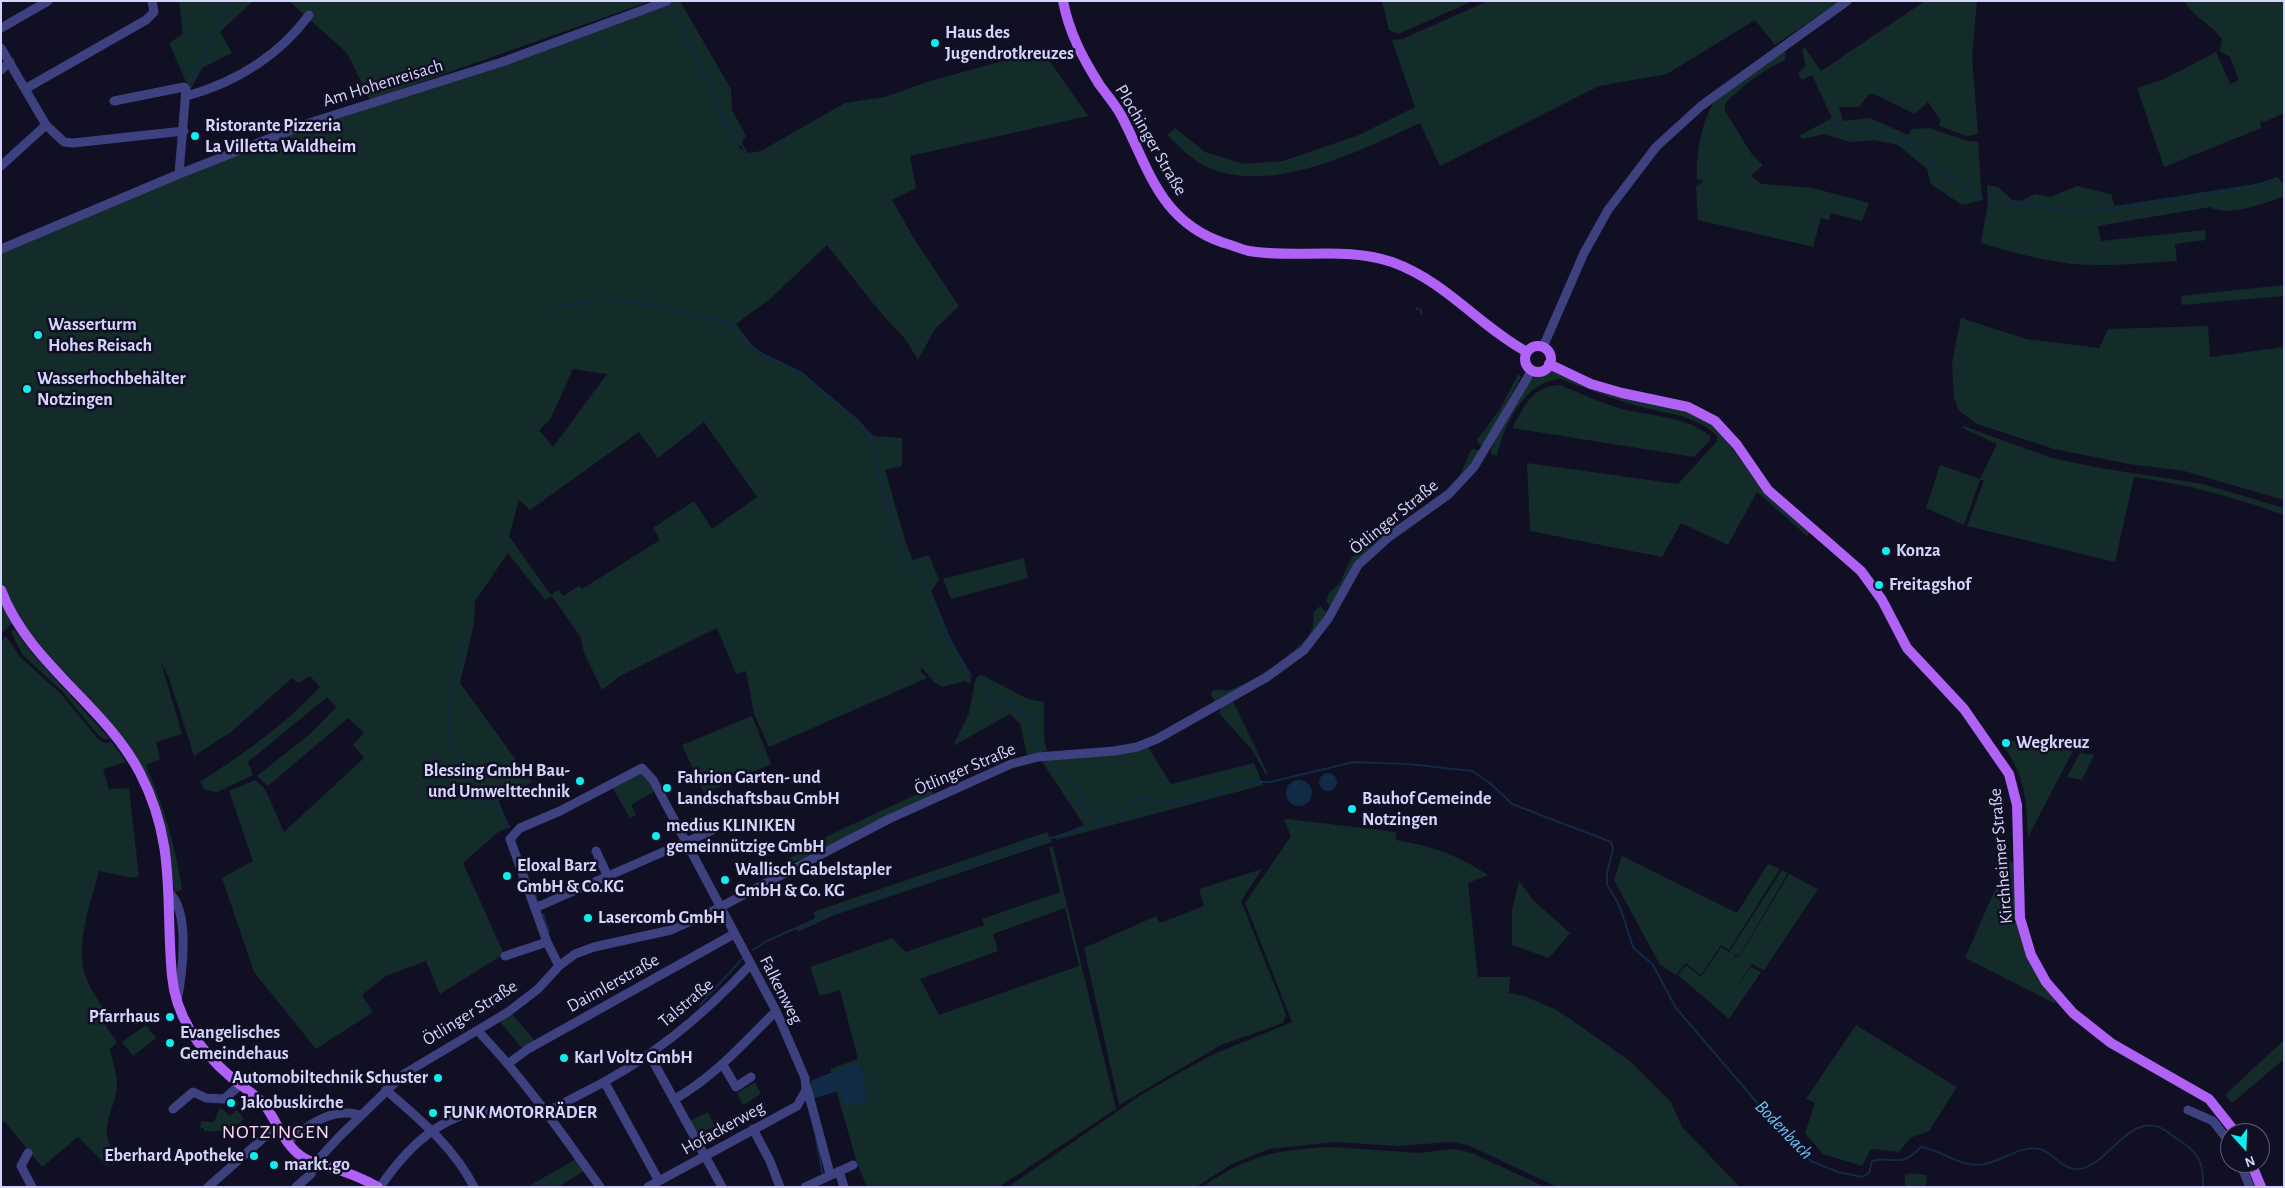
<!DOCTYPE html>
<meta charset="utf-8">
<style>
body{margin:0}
#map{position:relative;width:2285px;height:1188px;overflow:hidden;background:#110f23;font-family:"Alegreya Sans",sans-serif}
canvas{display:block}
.frame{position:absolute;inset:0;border:2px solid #d4d4fd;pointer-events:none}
.north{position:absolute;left:2220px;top:1123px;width:50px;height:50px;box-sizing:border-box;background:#110f23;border:1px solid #5f5e7a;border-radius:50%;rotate:160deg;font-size:14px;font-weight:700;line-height:20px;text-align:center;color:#d4d4fd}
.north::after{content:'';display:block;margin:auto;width:18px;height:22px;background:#0eeeef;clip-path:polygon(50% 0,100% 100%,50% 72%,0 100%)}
</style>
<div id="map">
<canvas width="2285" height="1188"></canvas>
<div class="frame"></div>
<div class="north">N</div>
</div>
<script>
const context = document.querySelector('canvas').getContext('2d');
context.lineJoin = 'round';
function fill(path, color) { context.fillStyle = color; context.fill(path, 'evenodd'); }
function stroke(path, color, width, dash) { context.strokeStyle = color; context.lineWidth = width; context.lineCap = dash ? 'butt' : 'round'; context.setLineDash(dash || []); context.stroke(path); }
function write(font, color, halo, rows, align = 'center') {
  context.font = font + ' "Alegreya Sans",sans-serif'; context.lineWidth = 5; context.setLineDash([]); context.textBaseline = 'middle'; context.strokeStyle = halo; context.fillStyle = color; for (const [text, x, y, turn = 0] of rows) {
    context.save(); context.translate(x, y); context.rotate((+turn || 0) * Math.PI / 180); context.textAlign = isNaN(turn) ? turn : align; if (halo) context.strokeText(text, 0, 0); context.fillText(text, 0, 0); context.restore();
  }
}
const green = new Path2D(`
 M179,1H253L220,32L232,53L202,68L190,91L169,43L183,34Z
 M289,1H651L370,100L347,53Z
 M675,1H680L731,89L732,110L746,136L739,147L748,153L761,151L845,103L885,97L927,82L1042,50L1088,116L910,156L916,188L892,200L913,237L959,306L935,329L918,360L906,340L880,312L827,245L770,299L736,324L756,350L802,372L874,436L902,438V466L885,470L906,543L913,560L929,555L939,580L931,591L950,637L971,678V684L964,681L942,687L934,682L922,668L920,670L927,678L769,747L754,714L746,671L736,674L717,628L620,676L602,690L584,653L580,636L552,596L545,600L508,553L475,601L474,624L460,683L532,782L498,801L509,827L497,833L463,863L504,954L440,994L426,961L386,976L362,995L373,1012L316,1049L254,972L222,878L253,861L229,791L255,780L265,789L284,832L364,758L353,745L364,733L348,718L268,786L257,776L310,734L336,707L327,697L248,762L253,775L217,792L205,790L200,782C246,752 282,727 320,687L310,676L298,683L292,678L231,732L194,756L169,678L161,662L182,734L156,742L160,759L146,765C163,806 176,845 182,890L174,892L170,854L158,809L100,712L67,674L60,670L18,618L1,634V252L264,140L478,73ZM573,369L607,374L553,447L539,430L550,420ZM704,422L757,497L712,529L694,501L653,528L660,540L582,589L579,586L563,596L558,590L551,595L509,536L519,500L530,510L639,432L658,458Z
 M1382,1H1473L1398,34L1389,30Z
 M1488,1H1840L1775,45L1755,20L1667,74L1599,86L1440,166L1420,123C1361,150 1274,195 1209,168C1194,162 1179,146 1167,135L1175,128L1205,152L1244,164L1283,161L1359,135L1415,107L1392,40L1402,39Z
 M1925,1H1977L1972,56L1978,134L1967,136L1939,126L1940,120L1928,102L1915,114L1874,94H1869L1859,107H1839L1843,121L1870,118L1908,135L1912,129L1929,128L1968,141L1978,142L1982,200L1962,205L1931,184L1927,169L1898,145L1875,140L1850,142L1824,134L1803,139L1799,136L1832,118L1812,75L1802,80L1798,73L1806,66L1802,50L1805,48L1821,71Z
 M2184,1H2284V113L2264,122L2260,120L2261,128L2164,167L2137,88L2164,79L2216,52L2230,84L2239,80L2230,57L2220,51L2222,39C2211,24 2194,18 2184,1Z
 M1783,51L1786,54L1785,60C1762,71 1742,85 1725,104V111L1751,153L1763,165L1751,176L1762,184L1813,188L1869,203L1862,221L1831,213L1829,220L1821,218L1813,247L1698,220L1696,186L1704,181L1697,179C1696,153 1701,120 1717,98C1725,87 1768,61 1783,51Z
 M2277,177L2284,185V196C2264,204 2228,217 2210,207L2098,226L2101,241L2205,230L2206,240L2175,244L2177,261C2142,263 2107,267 2072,264C2041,260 2011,252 1981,243L1988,203L1987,185L1998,187L2012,200L2021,201L2035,194L2051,197L2077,186L2111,194L2115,206L2261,183Z
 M2284,285V296L2182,305L2181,296Z
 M1961,318L2026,339L2099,348L2108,329L2208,326L2210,357L2284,347V500L2184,471L2129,464L2054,449L1977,424L1959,411L1954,398L1952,363Z
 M1543,371H1552L1692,412L1715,426L1723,435L1756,482L1810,532L1807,536L1757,492L1728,545L1681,523L1662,557L1530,531L1527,463L1678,484L1717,441V436C1694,413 1663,414 1634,405C1609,398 1585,388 1561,379C1525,381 1505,423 1497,455H1493L1490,453C1499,430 1521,381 1543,371Z
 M1518,374L1521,377L1484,445H1479L1477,440L1500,409Z
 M1560,385C1580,393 1601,403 1622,409C1650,416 1686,416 1710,436V440L1694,457L1512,428C1525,406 1532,386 1560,385Z
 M1963,426L2052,458L2100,468L2203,484L2284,508V515C2235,497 2186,484 2134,477L2115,562L1967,526L1984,480H1980L1964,525L1926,508L1940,465L1980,479L1997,444L1963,428Z
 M1474,449L1478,450L1479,454L1453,486L1374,544L1355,563L1330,606L1326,601L1329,593L1339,584L1352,557L1445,491L1459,477L1471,450Z
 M1024,558L1028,578L951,599L943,579Z
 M1320,606L1328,614L1310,640L1280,665L1215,702L1211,695L1212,691C1218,688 1224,692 1230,690C1254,681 1294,655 1309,635C1314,627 1314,621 1313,613Z
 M14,629L31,652L110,739H104L98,735L61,690L22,654L11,632Z
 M6,636L20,657L61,694L99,740L104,743L112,742L126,762L103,769L109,789L129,788L139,876L133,878L99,871C91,902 78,935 83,967C86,985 100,1002 109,1018L104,1023L117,1042L110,1049C112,1060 117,1073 117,1084C117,1108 94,1132 117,1153L107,1166L78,1137L42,1167L5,1122L1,1123V641Z
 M982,675L1028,699L1044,702V740L1047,751L1027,755L1020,723L1010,714L953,746L969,713L975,681L978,676Z
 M1233,701L1268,774L1265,773L1252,750L1219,713L1221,708Z
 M752,716L771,764L704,793L682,745Z
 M2002,739L2073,751L2028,837C2026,794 2025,777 2000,740Z
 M1148,747L1171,784L1254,763L1263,785L1056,840L1054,837L1084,825L1041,760Z
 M2080,753L2094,755L2082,780L2067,777Z
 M642,771L655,791L631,805L636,815L630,818L612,787Z
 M932,787L933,795L806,858L792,862L788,859L816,845L815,842Z
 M1287,819L1396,832V840C1433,846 1457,855 1488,875L1468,883L1478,977H1510L1509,993L1524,996L1557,1010L1630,1061L1671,1102L1682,1127L1740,1187H1557L1468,1145L1451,1142L1398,1146L1335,1142L1269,1149L1232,1164L1196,1187H1008L1141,1095L1184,1070L1214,1054L1292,1022L1245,903L1291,836L1284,820Z
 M1047,832L1052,842L832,916L798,932L796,929L816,920L813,912Z
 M1049,847H1053L1116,1109L999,1187H867L857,1163L830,1069L858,1059L840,990L820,996L810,967L892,938L906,952L984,925L982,919L1060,892ZM1065,908L1079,966L939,1015L920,979L998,951L993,934Z
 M1622,856L1737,913L1768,864L1780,869L1729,950L1721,945L1701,975L1686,963L1676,975L1660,965L1614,880Z
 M2008,860L2014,864L2017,920L2056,1001L2054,1003L1965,958Z
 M1262,869L1241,901L1284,1009L1286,1015L1283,1023L1221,1045L1119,1105L1084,948L1156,916L1160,923L1204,906L1199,889Z
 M1782,870L1788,873L1739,956L1736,954L1731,962L1736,956L1739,957L1789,874L1818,889L1764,970L1752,964L1732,994L1751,967L1761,972L1729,1019L1678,975L1686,965L1701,977L1721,947L1729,952Z
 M1519,881L1533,900L1570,933L1549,958L1512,945V910Z
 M512,1014L536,1042L523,1049L500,1022Z
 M146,1025L156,1038L133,1056L122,1042Z
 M1856,1025L1957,1087L1929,1131L1910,1138L1899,1152L1871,1149L1862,1166L1823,1154L1805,1133L1815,1103L1806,1099Z
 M2284,1040V1059L2232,1103L2225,1095Z
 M755,1082L761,1094L743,1105L737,1093Z
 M220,1107L230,1116L237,1110L244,1119C229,1131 224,1132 204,1131V1128H200L201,1121L214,1122Z
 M708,1112L715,1126L696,1135L689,1121Z
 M1332,1147L1418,1153L1453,1149L1472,1153L1545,1187H1202C1251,1154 1275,1150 1332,1147Z
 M576,1159L584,1171L558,1187H527Z
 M1910,1173L1927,1175L1926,1187H1905V1175Z`);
const water = new Path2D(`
 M1319 782a9 9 0 1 1 18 0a9 9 0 1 1-18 0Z
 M1286 793a13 13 0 1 1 26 0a13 13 0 1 1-26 0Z
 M859,1062L868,1100L844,1107L839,1091L814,1098L810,1085L812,1080Z`);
const stream = new Path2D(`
 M668,6L707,78L721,115L746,151
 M190,82L228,1
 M1834,126L1903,138L1938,171L1982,198
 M1991,201L2054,208L2077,214L2245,188L2278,179
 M599,296L601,295
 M605,298L661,306L717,320L735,329L751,346L766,356L800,372L856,419L870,434L877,471L902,553L927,586L949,639L971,676
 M1416,308L1421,310V314
 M549,310L597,299
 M465,638C459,664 445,703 449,729C453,755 467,781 479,804
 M979,681L992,698L1012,703L1026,714L1032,721L1035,742L1038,750
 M1047,762L1059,775L1079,788L1084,812L1089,815
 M484,804L498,803L509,827
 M1094,817L1104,822L1142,798L1167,803L1202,798L1222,792L1228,785L1242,782H1270L1354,762L1408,764L1472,771L1490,783L1512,804L1611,842L1613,849L1607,873V884L1620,907L1633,947L1653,965L1676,1008L1789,1140L1811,1161L1838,1172L1862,1177L1869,1173L1872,1161C1896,1155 1899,1170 1921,1147C1941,1150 1957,1165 1978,1165C1998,1165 2019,1144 2040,1149C2054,1153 2063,1171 2079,1169C2108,1165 2124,1120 2156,1126C2164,1128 2172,1136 2179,1140C2199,1153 2204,1163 2203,1187
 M529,880L538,902
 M543,914L549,932
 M753,950L767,941L823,916L1014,849L1104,822
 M700,1005L742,959
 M816,1139L823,1176
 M823,1186V1187`);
const minor = new Path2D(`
 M1,28L48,1
 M1,48L46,125
 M1,70L10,62
 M25,89L146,20L154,12L152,1
 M187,96C236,82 278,57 309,15
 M114,101L184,87L186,89L179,174
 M1,166L46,125L64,142L73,143L184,131
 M1,249L179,174L309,123L502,62L667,1
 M1543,347L1584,253L1608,210L1656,147L1701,106L1847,1
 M596,851L608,877
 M169,893C191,911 182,976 177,1001
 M535,908L711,831
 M505,956L547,942
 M559,966L547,942L510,839L520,828L560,811L642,768L653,780L776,1011L805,1078L806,1090L797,1106L648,1187
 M478,1031C524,1079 561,1132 600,1187
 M649,1054L722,1187
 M509,1063L528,1049L734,934
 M723,1065L736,1087L751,1077
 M605,1083L659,1181
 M807,1088L830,1174
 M386,1090C420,1120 453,1146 474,1187
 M675,1099C714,1077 744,1043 776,1011
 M173,1109L193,1092L206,1098L224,1099L240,1085
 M2188,1110L2213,1121L2230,1143
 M753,1129L770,1161L780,1187
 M288,1141C311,1124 331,1107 361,1115
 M28,1153L21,1166L32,1187
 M2240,1163L2250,1187
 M839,1171L844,1187
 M208,1187L277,1126
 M296,1187L311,1174L315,1163L340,1136L404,1074L508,1012L538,989L559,966L575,954L594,947L671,930L705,915L889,819L1011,764L1038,757L1114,751L1137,747L1157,739L1267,677L1304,650L1328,619L1358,565L1389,537L1449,494L1474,467L1532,370
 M380,1187C406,1149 443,1110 492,1111C509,1111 532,1116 549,1110C559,1107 569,1100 579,1095C647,1062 700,1019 751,964
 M805,1187L853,1165`);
const major = new Path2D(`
 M1063,1C1069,32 1082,57 1099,84C1106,94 1115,104 1121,115C1149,168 1159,221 1224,243C1232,245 1240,249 1249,251C1297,259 1345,246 1392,262C1447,282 1478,325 1527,352
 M1525 359a13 13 0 1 1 26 0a13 13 0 1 1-26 0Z
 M1549,364L1591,384L1622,393L1688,407L1715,421L1737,445L1768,490L1861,571L1882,600L1907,648L1964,709L2009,774L2017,805L2020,918L2031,955L2046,982L2073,1013L2111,1043L2209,1099L2236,1133
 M1,590C29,664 104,704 140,773C177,845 165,900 172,976C176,1018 200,1051 232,1078C242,1087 255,1094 264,1104C277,1121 285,1147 304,1158C312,1163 321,1164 329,1167C347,1172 362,1178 378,1187
 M2251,1163L2261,1187`);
const markers = [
 [935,43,5,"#0eeeef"],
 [195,136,5,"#0eeeef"],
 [38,335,5,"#0eeeef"],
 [27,389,5,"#0eeeef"],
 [1886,551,5,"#0eeeef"],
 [1879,585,5,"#0eeeef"],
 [2006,743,5,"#0eeeef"],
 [580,781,5,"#0eeeef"],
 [667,788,5,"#0eeeef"],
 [1352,809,5,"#0eeeef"],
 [656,836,5,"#0eeeef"],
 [507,876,5,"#0eeeef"],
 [725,880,5,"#0eeeef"],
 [588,918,5,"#0eeeef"],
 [170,1017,5,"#0eeeef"],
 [170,1043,5,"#0eeeef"],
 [564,1058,5,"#0eeeef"],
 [438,1078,5,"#0eeeef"],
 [231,1103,5,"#0eeeef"],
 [433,1113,5,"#0eeeef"],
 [254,1156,5,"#0eeeef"],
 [274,1165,5,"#0eeeef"]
];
const poiNames = [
 ["Haus des",945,33],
 ["Jugendrotkreuzes",945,54],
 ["Ristorante Pizzeria",205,126],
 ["La Villetta Waldheim",205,147],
 ["Wasserturm",48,325],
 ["Hohes Reisach",48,346],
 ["Wasserhochbehälter",37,379],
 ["Notzingen",37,400],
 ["Konza",1896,551],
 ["Freitagshof",1889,585],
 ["Wegkreuz",2016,743],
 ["Blessing GmbH Bau-",570,771,"right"],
 ["und Umwelttechnik",570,792,"right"],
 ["Fahrion Garten- und",677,778],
 ["Landschaftsbau GmbH",677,799],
 ["Bauhof Gemeinde",1362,799],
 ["Notzingen",1362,820],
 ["medius KLINIKEN",666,826],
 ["gemeinnützige GmbH",666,847],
 ["Eloxal Barz",517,866],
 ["GmbH & Co.KG",517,887],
 ["Wallisch Gabelstapler",735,870],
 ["GmbH & Co. KG",735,891],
 ["Lasercomb GmbH",598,918],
 ["Pfarrhaus",160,1017,"right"],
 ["Evangelisches",180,1033],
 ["Gemeindehaus",180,1054],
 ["Karl Voltz GmbH",574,1058],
 ["Automobiltechnik Schuster",428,1078,"right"],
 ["Jakobuskirche",241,1103],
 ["FUNK MOTORRÄDER",443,1113],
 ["Eberhard Apotheke",244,1156,"right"],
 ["markt.go",284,1165]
];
const streetNames = [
 ["Am Hohenreisach",383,83,-17],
 ["Plochinger Straße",1151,140,60],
 ["Ötlinger Straße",1394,517,-39],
 ["Ötlinger Straße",965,769,-23],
 ["Kirchheimer Straße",2001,856,-95],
 ["Daimlerstraße",613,983,-29],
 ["Falkenweg",781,990,63],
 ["Talstraße",686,1003,-40],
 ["Ötlinger Straße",470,1013,-32],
 ["Hofackerweg",723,1128,-29]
];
const waterNames = [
 ["Bodenbach",1784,1130,46]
];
const quarterNames = [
 ["NOTZINGEN",276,1132]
];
fill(green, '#132c29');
fill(water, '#112a46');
stroke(stream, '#112a46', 2);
stroke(minor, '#3d417f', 9);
stroke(major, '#b061f6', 10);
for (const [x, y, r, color] of markers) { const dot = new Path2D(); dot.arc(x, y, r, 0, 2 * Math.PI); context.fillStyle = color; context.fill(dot); stroke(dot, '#110f23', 2); }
write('bold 18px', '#d4d4fd', '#110f23', poiNames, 'left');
write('18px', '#d4d4fd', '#110f23', streetNames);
write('italic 19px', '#68c2f6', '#110f23', waterNames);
context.letterSpacing = '1px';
write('20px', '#fdd6f2', '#110f23', quarterNames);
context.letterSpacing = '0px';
</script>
